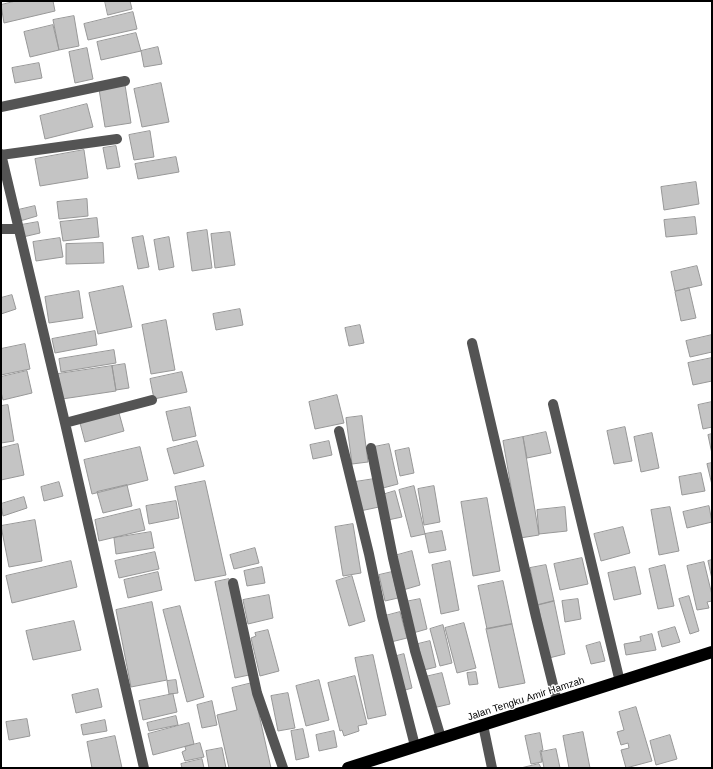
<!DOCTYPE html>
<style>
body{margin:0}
#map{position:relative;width:713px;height:769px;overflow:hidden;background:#fff;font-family:Helvetica,sans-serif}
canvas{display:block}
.frame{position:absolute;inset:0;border:2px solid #000;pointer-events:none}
</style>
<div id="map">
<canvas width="713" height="769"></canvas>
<div class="frame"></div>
</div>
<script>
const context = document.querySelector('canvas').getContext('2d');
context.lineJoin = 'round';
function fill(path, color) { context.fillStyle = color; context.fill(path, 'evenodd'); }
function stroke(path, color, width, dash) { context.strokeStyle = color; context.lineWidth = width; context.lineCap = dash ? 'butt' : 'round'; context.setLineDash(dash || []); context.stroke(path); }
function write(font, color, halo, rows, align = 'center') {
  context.font = font + ' Helvetica,sans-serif'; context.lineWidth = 3; context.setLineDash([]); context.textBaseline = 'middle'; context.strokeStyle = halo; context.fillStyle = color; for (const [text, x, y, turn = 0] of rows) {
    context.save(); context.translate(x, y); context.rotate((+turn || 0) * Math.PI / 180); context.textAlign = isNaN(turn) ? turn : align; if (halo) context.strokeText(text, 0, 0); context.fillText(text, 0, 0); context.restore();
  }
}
const building = new Path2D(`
 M16,1H53L55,11L4,23L1,5Z
 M105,1H130L132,9L108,15Z
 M133,12L137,29L88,40L84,24Z
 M74,16L79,46L59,50L53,20Z
 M53,25L59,50L30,57L24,32Z
 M136,33L141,51L101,60L97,42Z
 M158,47L162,64L144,67L141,51Z
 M87,48L93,79L75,83L69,52Z
 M39,63L42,78L15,83L12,68Z
 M161,83L169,122L142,127L134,89Z
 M125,85L131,123L105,127L99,89Z
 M87,104L93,127L45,139L40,116Z
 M150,131L154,157L134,160L129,135Z
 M116,146L120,167L107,169L103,148Z
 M84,150L88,178L40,186L35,159Z
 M176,157L179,172L138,179L135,164Z
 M696,182L699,204L664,210L661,187Z
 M87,199L88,216L59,219L57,202Z
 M35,206L37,216L20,221L18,210Z
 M695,217L697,234L666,237L664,220Z
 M97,218L99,237L63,241L60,222Z
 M38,222L40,233L23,237L21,225Z
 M207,230L212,268L192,271L187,233Z
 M230,232L235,265L215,268L211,234Z
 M143,236L149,267L138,269L132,238Z
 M169,237L174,267L159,270L154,240Z
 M60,238L63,257L36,261L33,242Z
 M103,243L104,263L66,264V244Z
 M697,266L702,285L675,291L671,272Z
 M123,286L132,327L98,334L89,293Z
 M689,288L696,318L681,321L675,292Z
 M79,291L83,318L49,323L45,297Z
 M12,295L16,309L1,314V298Z
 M240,309L243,325L216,330L213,314Z
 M166,320L175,370L151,374L142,325Z
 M360,325L364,343L349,346L345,328Z
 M95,331L97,345L55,353L52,339Z
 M712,335V352L690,357L686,341Z
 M25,344L30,369L1,375V349Z
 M114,350L116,363L61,372L59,359Z
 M712,358V381L693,385L688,363Z
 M125,364L129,388L116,390L112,366Z
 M112,366L116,391L62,399L58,374Z
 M27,371L32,393L3,400L1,392V377Z
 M182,372L187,392L154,399L150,379Z
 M337,395L344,423L315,429L309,402Z
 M712,402V427L703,429L698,405Z
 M8,405L14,441L1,443V406Z
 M190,407L196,436L173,441L166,412Z
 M119,413L124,431L85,442L80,423Z
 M362,416L368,462L352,464L346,418Z
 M625,427L632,461L614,464L607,431Z
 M546,432L551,453L527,458L523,437Z
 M652,433L659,468L641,472L634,437Z
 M712,434V454L708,435Z
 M523,437L539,535L520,538L503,441Z
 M197,441L204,466L174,474L167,449Z
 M329,441L332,455L313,459L310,445Z
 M18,444L24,475L1,480V448Z
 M389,444L398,484L383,488L374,447Z
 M140,447L148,480L92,494L84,460Z
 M409,448L414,473L400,476L395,451Z
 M712,463V485L707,464Z
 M701,473L705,491L682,495L679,477Z
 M374,479L379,507L360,511L355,482Z
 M205,481L226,575L195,581L175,487Z
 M59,482L63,496L44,501L41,487Z
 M127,485L132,506L103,513L97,492Z
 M414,486L425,534L411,537L399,490Z
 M434,486L440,522L424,525L418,489Z
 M395,491L402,517L388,520L382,495Z
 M24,497L27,508L3,516L1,504Z
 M487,498L500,571L473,576L461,502Z
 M176,501L179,518L149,524L146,506Z
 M709,506L712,522L687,528L683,512Z
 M565,507L567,531L539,534L537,510Z
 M670,507L679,551L659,555L651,510Z
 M140,509L145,530L99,541L95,520Z
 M35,520L42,561L9,567L1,526Z
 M353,524L361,573L343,576L335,527Z
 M623,527L630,553L601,561L594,534Z
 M442,531L446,550L429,553L425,534Z
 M151,532L154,548L116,554L114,538Z
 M255,548L259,563L234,569L230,555Z
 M412,551L420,585L403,590L394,556Z
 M155,552L159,569L119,578L115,561Z
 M582,558L588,584L560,590L554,564Z
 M712,560V579L708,561Z
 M71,561L77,587L12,603L6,576Z
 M450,561L459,610L441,614L432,565Z
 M704,562L712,595V601L707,602L709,608L697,610L687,566Z
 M546,565L554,601L538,605L530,568Z
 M665,565L674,606L658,609L649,569Z
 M262,567L265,583L247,586L244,571Z
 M635,567L641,594L614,600L608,573Z
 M158,572L162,590L128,598L124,580Z
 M392,572L398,598L385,601L379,575Z
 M352,576L365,621L349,626L336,581Z
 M229,579L249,675L235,678L215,582Z
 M503,581L512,624L487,629L478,586Z
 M269,595L273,618L248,624L243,600Z
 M689,596L699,631L690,634L679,599Z
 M420,599L427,629L413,633L405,602Z
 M578,599L581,619L565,622L562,601Z
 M554,601L565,654L549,658L538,605Z
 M152,602L167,680L131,687L116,610Z
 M180,606L204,697L187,702L163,610Z
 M400,612L407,638L391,642L385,616Z
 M74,621L81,650L33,660L26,631Z
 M464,623L476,668L457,673L445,628Z
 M512,624L525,683L499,688L486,629Z
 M443,625L452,663L440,666L430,629Z
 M675,627L680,642L662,647L658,632Z
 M268,630L279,671L260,676L251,638L256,636L255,633Z
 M652,634L656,650L626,655L624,644L641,641L640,637Z
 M430,641L436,667L424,670L418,644Z
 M600,642L605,661L591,664L586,646Z
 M404,654L412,688L402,691L393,657Z
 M373,655L386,715L368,719L355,658Z
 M476,672L478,684L469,685L467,673Z
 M442,673L450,704L433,708L425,677Z
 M355,676L367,724L358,726L359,731L344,736L342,730L340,731L328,683Z
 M176,680L178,693L169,694L167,681Z
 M319,680L329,720L306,726L296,686Z
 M252,683L271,768H229L217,715L237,710L232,688Z
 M98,689L102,707L76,713L72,695Z
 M288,693L295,728L278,731L271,696Z
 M173,694L177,712L143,720L139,701Z
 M212,701L217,725L202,728L197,705Z
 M636,707L652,761L626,768L621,750L629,748L628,743L621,745L617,732L624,730L619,712Z
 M176,716L178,725L149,731L147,723Z
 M27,719L30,736L9,740L6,722Z
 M105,720L107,731L83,735L81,725Z
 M189,723L194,744L153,755L148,734Z
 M303,729L309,757L296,760L291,731Z
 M334,731L337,747L319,751L316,735Z
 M583,732L590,768H569L563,736Z
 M540,733L543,750L540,751L542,762L531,764L525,736Z
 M670,735L677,759L656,765L650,741Z
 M115,736L122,768H92L87,742Z
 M200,743L204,757L185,761L182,752L186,750L185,747Z
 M222,748L226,768H209L206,751Z
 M556,749L560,768H544L541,752Z
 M202,759L204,768H182L181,764Z
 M539,764L541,768H521Z`);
const minor = new Path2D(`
 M1,107L125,81
 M1,154L65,423L144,768
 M1,155L117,139
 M1,229H19
 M472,343L536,617L557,701
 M553,404L620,682
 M65,423L152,400
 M339,431L369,554L382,616L415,746
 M371,448L393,558L415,651L441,738
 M233,583L257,693L283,768
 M483,725L492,768`);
const highway = new Path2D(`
 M348,768L712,652`);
const streetNames = [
 ["Jalan Tengku Amir Hamzah",526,699,-18]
];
fill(building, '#c4c4c4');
stroke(building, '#989898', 1);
stroke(minor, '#545454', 10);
stroke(highway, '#000', 12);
write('10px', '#000', '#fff', streetNames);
</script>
